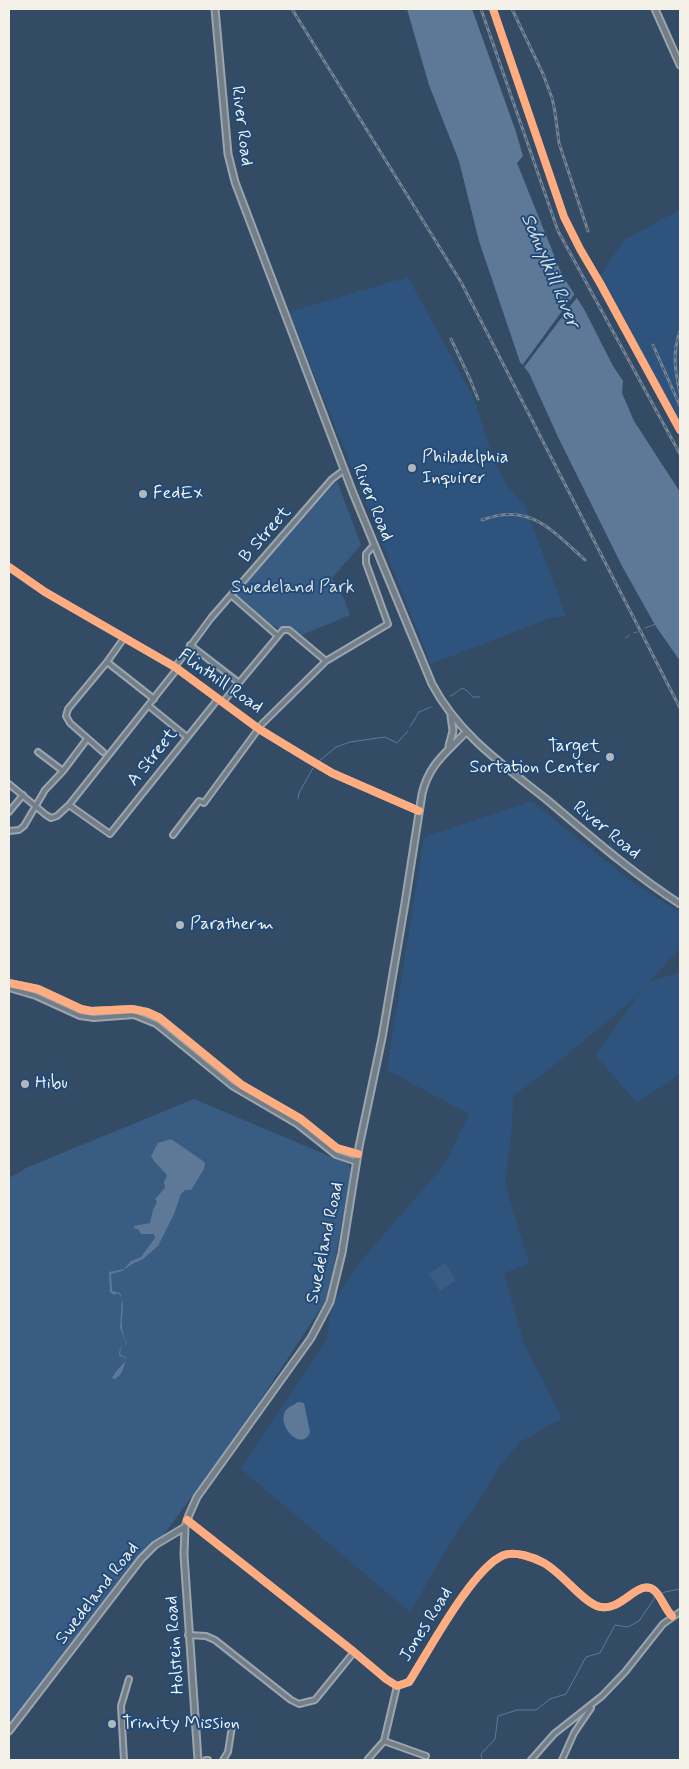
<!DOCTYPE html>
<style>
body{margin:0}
#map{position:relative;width:689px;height:1769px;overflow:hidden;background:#344b65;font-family:Mynerve,sans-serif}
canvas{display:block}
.frame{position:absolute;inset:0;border:10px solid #f4f1e8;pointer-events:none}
</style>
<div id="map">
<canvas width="689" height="1769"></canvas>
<div class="frame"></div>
</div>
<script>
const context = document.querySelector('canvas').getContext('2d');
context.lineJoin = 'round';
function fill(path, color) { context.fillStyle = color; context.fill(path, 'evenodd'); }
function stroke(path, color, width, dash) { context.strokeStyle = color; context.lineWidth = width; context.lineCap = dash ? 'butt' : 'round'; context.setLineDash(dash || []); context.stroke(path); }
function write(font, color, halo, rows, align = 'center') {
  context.font = font + ' Mynerve,sans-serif'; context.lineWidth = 4; context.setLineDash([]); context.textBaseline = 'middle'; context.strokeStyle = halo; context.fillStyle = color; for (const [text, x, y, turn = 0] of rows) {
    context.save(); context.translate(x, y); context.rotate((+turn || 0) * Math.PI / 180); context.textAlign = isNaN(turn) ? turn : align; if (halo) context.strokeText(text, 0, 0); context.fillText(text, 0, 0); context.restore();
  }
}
const built = new Path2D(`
 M680,210V428L634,345L600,276L624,240Z
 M408,277L474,399L495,463L507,486L525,506L566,616L553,617L431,664L289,312Z
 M531,801L633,883L680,912V948L649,982L680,972V1073L672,1080L637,1102L595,1055L642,990L635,998L558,1062L513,1096L512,1127L505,1184L529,1264L504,1273L524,1344L562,1418L520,1442L499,1467L466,1521L462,1523L410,1612L241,1469L327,1339L329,1318L336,1298L360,1262L445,1164L469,1114L387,1070L424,837Z`);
const green = new Path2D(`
 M337,481L361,545L332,578L344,599L350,615L302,635L290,627L278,628L267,622L235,595L285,538Z
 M194,1099L348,1164L352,1169L328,1297L246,1422L168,1529L9,1725V1178L28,1167Z
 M445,1263L456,1280L440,1291L429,1274Z`);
const water = new Path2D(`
 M407,9H472L515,129L523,156L517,163L562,275L584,309L613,366L623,381L622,393L634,421L680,492V661L655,625L622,566L558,437L529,373L520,362L479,241L459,161L429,85Z
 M171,1139L203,1161L205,1163L204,1169L191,1190H185L181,1194L174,1214L158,1246L143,1259L132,1264L122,1271L111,1274L112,1291L120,1293C128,1308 116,1324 127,1343L125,1346L121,1348L120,1354L126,1358C124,1367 123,1374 115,1379L112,1378C117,1369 121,1367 126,1360L125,1358L120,1356L119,1354L120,1348L125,1346L126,1343L120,1328L122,1298L118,1293L114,1295L110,1292L109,1272L124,1269L131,1261L141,1257L155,1238L154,1234H141L139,1230L134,1228V1226L150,1223L153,1210L157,1202L155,1199L165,1188L164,1182L167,1175L154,1161L151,1156L158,1143Z
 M298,1402L304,1403L310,1432C303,1452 277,1428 285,1412C287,1407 294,1405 298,1402Z`);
const pier = new Path2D(`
 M576,292L578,296L522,370L521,367Z`);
const stream = new Path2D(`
 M645,628L656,624
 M634,633L637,632
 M626,638L629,635
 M450,696C462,692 459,681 473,697H480
 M410,727L419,712L431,707
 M318,762L336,747L350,742L385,737L397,743L408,731
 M298,799L299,793L313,768
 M482,1760L481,1754L495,1739L498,1716L517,1710H536L550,1699L566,1694L586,1657L600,1653L615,1625L628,1627L639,1621L656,1596L665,1592L680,1589`);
const minor = new Path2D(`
 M9,567L45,592L175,667L259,729L305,757L332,773L419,811
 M231,595L278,636L283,630H289L326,661
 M190,645L238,682
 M107,662L154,699
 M175,667L211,618L332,479L344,470
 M223,702L278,636
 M149,706L187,737
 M38,752L63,771
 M103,752L70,723L66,716L68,709L107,662L124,638
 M9,784L46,815L51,818L57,816L69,805L177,669
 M69,805L110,834L218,699
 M9,812L23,795
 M9,831L19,830L24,826L45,790L63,771L87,739
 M173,835L199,801L204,803L262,724L326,661L388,624L366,563V554L374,545
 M9,983L38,989L81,1009L91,1011L132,1009L147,1012L160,1018L242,1085L301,1119L337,1148L358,1154
 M9,988L36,996L80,1016L94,1018L134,1015L156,1024L232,1086L297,1124L336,1155L357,1162
 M187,1520L354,1652L386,1679L397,1686L409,1682C428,1652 473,1567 504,1555C515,1551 533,1557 544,1563C562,1573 581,1600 597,1606C621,1615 638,1576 655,1591C662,1598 665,1609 672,1616
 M188,1635L206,1636L215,1640L291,1700L299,1704L315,1700L354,1652
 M384,1741L426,1756
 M368,1759L384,1741L397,1686
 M124,1760L121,1706L129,1679
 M206,1760H208
 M223,1760L228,1752L232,1726
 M531,1760L554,1734L602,1696L625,1672L663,1624L680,1612
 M562,1760L574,1733L591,1708`);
const major = new Path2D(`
 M215,9L228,154L235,182L353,493L432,684C459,735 502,764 546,799C590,836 632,873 680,904
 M655,9L680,65
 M449,746L453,731L451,716
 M9,1731L141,1559L155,1545L185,1527
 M198,1760L184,1555L185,1527L189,1515L197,1497L311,1338L330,1302L342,1253L359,1147L382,1038L405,903L422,794C429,764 446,753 466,732`);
const rail = new Path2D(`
 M292,9L461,282L680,708
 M481,9L558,231L680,454
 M512,9L543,74L552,98L555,112L559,143L588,231
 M680,331C672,353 675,371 680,393
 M451,339L470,379L478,399
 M653,345L680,406
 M482,520C529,502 552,530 585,560`);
const cycleway = new Path2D(`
 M493,9L564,217L580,249L600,283L680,430
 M9,567L45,592L175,667L259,729L305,757L332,773L419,811
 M9,983L38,989L81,1009L91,1011L132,1009L147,1012L160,1018L242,1085L301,1119L337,1148L358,1154
 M187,1520L354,1652L386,1679L397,1686L409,1682C428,1652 473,1567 504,1555C515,1551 533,1557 544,1563C562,1573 581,1600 597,1606C621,1615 638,1576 655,1591C662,1598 665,1609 672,1616`);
const markers = [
 [412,468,5,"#b1b7ba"],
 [143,494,5,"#b1b7ba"],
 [610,757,5,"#b1b7ba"],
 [180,925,5,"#b1b7ba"],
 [25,1084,5,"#b1b7ba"],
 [112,1724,5,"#b1b7ba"]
];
const streetNames = [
 ["River Road",241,126,83],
 ["River Road",372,503,68],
 ["B Street",266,535,-49],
 ["Flinthill Road",220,682,35],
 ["A Street",153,758,-51],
 ["River Road",606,831,39],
 ["Swedeland Road",326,1243,-78],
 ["Swedeland Road",98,1594,-52],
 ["Jones Road",427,1625,-58],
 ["Holstein Road",176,1645,-94]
];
const poiNames = [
 ["Philadelphia",422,458],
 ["Inquirer",422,479],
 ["FedEx",153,494],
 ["Target",600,747,"right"],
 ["Sortation Center",600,768,"right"],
 ["Paratherm",190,925],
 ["Hibu",35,1084],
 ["Trinity Mission",122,1724]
];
const parkNames = [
 ["Swedeland Park",293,588]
];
const waterNames = [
 ["Schuylkill River",549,271,67]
];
fill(built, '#2e547d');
fill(green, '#395c83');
fill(water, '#5e7998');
fill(pier, '#344b65');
stroke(stream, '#5e7998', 1);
stroke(minor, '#9ba5af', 8);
stroke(major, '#9ba5af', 9);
stroke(minor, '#737e87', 4);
stroke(major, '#737e87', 5);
stroke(rail, '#78838f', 3);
stroke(rail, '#1f4a7a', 1, [4]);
stroke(cycleway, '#ffac80', 8);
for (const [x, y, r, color] of markers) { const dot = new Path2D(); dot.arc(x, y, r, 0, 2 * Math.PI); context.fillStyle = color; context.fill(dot); stroke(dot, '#1f4a7a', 2); }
write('18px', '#f4f1e8', '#1f4a7a', streetNames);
write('18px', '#f4f1e8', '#1f4a7a', poiNames, 'left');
write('18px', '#e1e2de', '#1f4a7a', parkNames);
write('italic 19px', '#dee0dd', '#1f4a7a', waterNames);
</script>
